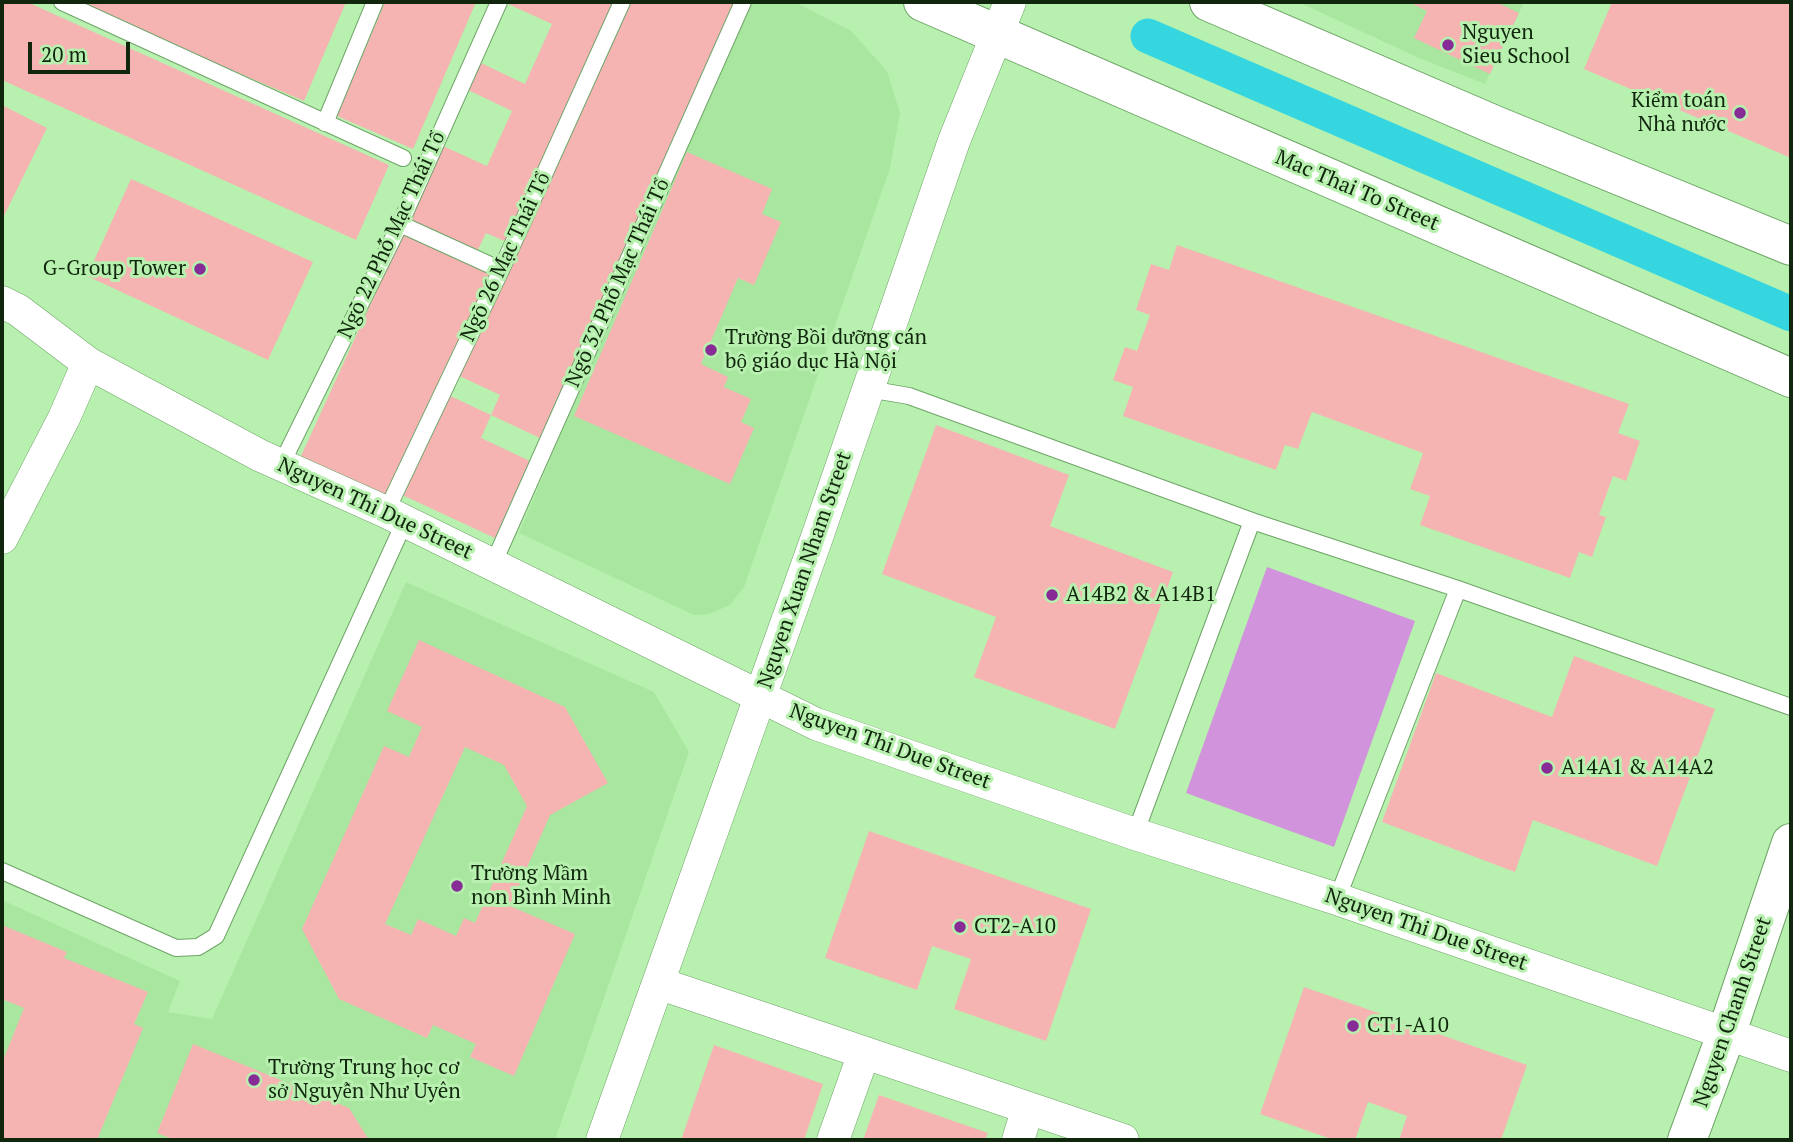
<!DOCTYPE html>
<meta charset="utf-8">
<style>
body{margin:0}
#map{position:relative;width:1793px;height:1142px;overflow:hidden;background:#b8f1af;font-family:"PT Serif",serif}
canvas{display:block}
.frame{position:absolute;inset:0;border:4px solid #10260d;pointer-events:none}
.scale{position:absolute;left:28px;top:42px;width:102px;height:32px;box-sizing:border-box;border:4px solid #10260d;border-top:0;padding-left:9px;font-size:21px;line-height:24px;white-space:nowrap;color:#10260d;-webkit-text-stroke:5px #b8f1af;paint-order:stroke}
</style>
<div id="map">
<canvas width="1793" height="1142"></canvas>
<div class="frame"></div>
<div class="scale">20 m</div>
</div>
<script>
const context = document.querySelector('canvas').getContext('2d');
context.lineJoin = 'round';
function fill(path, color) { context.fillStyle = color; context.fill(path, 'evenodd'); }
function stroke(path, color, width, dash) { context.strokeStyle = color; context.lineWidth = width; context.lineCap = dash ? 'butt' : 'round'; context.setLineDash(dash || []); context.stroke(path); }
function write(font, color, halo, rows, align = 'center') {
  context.font = font + ' "PT Serif",serif'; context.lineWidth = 6; context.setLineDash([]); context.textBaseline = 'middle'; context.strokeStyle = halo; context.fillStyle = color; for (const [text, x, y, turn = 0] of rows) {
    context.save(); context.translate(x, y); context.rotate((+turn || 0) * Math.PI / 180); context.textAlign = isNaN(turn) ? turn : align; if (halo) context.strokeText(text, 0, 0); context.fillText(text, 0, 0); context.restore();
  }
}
const built = new Path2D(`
 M743,2H795L851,31L887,71L900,113L890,168L744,587L730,605L709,614L694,615L519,533Z
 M1298,2H1524L1485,84L1419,58Z
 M406,582L654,692L689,752L555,1140H2V900L180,981L168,1012L212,1019Z`);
const green = new Path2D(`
 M1267,567L1415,621L1334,847L1186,793Z`);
const canal = new Path2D(`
 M1148,36L1791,314`);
const building = new Path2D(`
 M2,2H27L389,165L356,240L2,80Z
 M73,2H346L304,101Z
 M385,2H476L413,149L337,116Z
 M509,2H620L509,243L486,233L474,258L497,269L391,498L301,456L443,146L487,166L512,111L468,90L481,63L525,84L552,24L508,4Z
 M627,2H742L540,438L491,415L500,395L455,374Z
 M1409,2H1496L1519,13L1490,74L1414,38L1427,11Z
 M1612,2H1791V158L1584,69Z
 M2,105L47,128L2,220Z
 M687,152L772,189L762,214L781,222L754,285L738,278L701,364L728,377L724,387L751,399L741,422L754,428L730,484L574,416Z
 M131,179L313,262L268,360L87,276Z
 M1177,245L1629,404L1618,433L1640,441L1626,481L1613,476L1599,515L1606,517L1592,557L1579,552L1570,578L1420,525L1430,496L1410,489L1423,453L1312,412L1298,449L1285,445L1276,470L1123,416L1133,387L1113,380L1125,347L1137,351L1150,315L1136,310L1151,264L1169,270Z
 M446,394L491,415L481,438L530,461L495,538L400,494Z
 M936,425L1069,475L1050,526L1173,572L1115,729L974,677L996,617L882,574Z
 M419,640L565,707L608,783L550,815L510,906L575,934L514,1076L470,1057L476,1044L433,1025L427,1038L339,999L302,929L384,746L409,757L422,727L387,711ZM465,747L504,765L527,806L475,923L464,918L456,936L418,919L411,935L385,924Z
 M1574,656L1715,709L1657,866L1533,820L1515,872L1382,822L1436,673L1552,717Z
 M869,831L1091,909L1046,1041L954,1009L971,959L932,946L917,990L825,958Z
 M2,925L67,952L64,958L148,992L134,1024L143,1028L97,1140H2V1063L24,1008L2,999Z
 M1304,987L1527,1065L1501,1140H1399L1407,1116L1368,1102L1355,1140H1334L1260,1114Z
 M193,1044L349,1108L369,1140H175L157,1133Z
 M714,1045L823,1084L804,1140H681Z
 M879,1095L988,1133L985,1140H863Z`);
const service = new Path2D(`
 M62,2L403,158
 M325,123L375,2
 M400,224L501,270
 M868,389L909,396L1252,521
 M280,467L400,224L499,2
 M386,512L501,270L622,2
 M491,562L498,553L743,2
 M1135,834L1252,521L1458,589L1791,707
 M2,871L176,948L198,947L216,936L405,521
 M1337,899L1458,589`);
const minor = new Path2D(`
 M2,302L18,310L88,363L259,455L386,512L816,724L1135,834L1337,899L1791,1056
 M2,538L64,418L88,363
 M658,983L1123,1140
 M602,1140L816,540L954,141L1010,2
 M833,1140L864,1053
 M1018,1140L1028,1108`);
const tertiary = new Path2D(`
 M923,2L1791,378
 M1209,2L1495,125L1791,246
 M1687,1140L1727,1032L1791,843`);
const markers = [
 [1448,45,7,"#872b97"],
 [1740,113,7,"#872b97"],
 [200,269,7,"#872b97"],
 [711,350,7,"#872b97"],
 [1052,595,7,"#872b97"],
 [1547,768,7,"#872b97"],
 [457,886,7,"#872b97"],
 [960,927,7,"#872b97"],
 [1353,1026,7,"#872b97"],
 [254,1080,7,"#872b97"]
];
const poiNames = [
 ["Nguyen",1462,33],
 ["Sieu School",1462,57],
 ["Kiểm toán",1726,101,"right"],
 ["Nhà nước",1726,125,"right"],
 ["G-Group Tower",186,269,"right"],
 ["Trường Bồi dưỡng cán",725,338],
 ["bộ giáo dục Hà Nội",725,362],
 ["A14B2 & A14B1",1066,595],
 ["A14A1 & A14A2",1561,768],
 ["Trường Mầm",471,874],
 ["non Bình Minh",471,898],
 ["CT2-A10",974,927],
 ["CT1-A10",1367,1026],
 ["Trường Trung học cơ",268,1068],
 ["sở Nguyễn Như Uyên",268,1092]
];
const streetNames = [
 ["Mac Thai To Street",1357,191,23],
 ["Ngõ 22 Phố Mạc Thái Tổ",392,235,-65],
 ["Ngõ 26 Mạc Thái Tổ",506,257,-65],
 ["Ngõ 32 Phố Mạc Thái Tổ",618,283,-66],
 ["Nguyen Thi Due Street",375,509,25],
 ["Nguyen Xuan Nham Street",805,570,-71],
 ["Nguyen Thi Due Street",890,747,20],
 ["Nguyen Thi Due Street",1426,930,19],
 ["Nguyen Chanh Street",1733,1012,-71]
];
fill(built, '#a9e7a0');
fill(green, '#d193db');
stroke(canal, '#35d6e0', 35);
fill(building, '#f5b4b2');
stroke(service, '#6ea467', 18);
stroke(minor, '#6ea467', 33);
stroke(tertiary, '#6ea467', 40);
stroke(service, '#fff', 16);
stroke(minor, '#fff', 32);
stroke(tertiary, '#fff', 38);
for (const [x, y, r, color] of markers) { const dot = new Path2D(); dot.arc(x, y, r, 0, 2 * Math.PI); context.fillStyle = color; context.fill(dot); stroke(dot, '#b8f1af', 2.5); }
write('21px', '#10260d', '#b8f1af', poiNames, 'left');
write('21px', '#10260d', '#b8f1af', streetNames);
</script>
